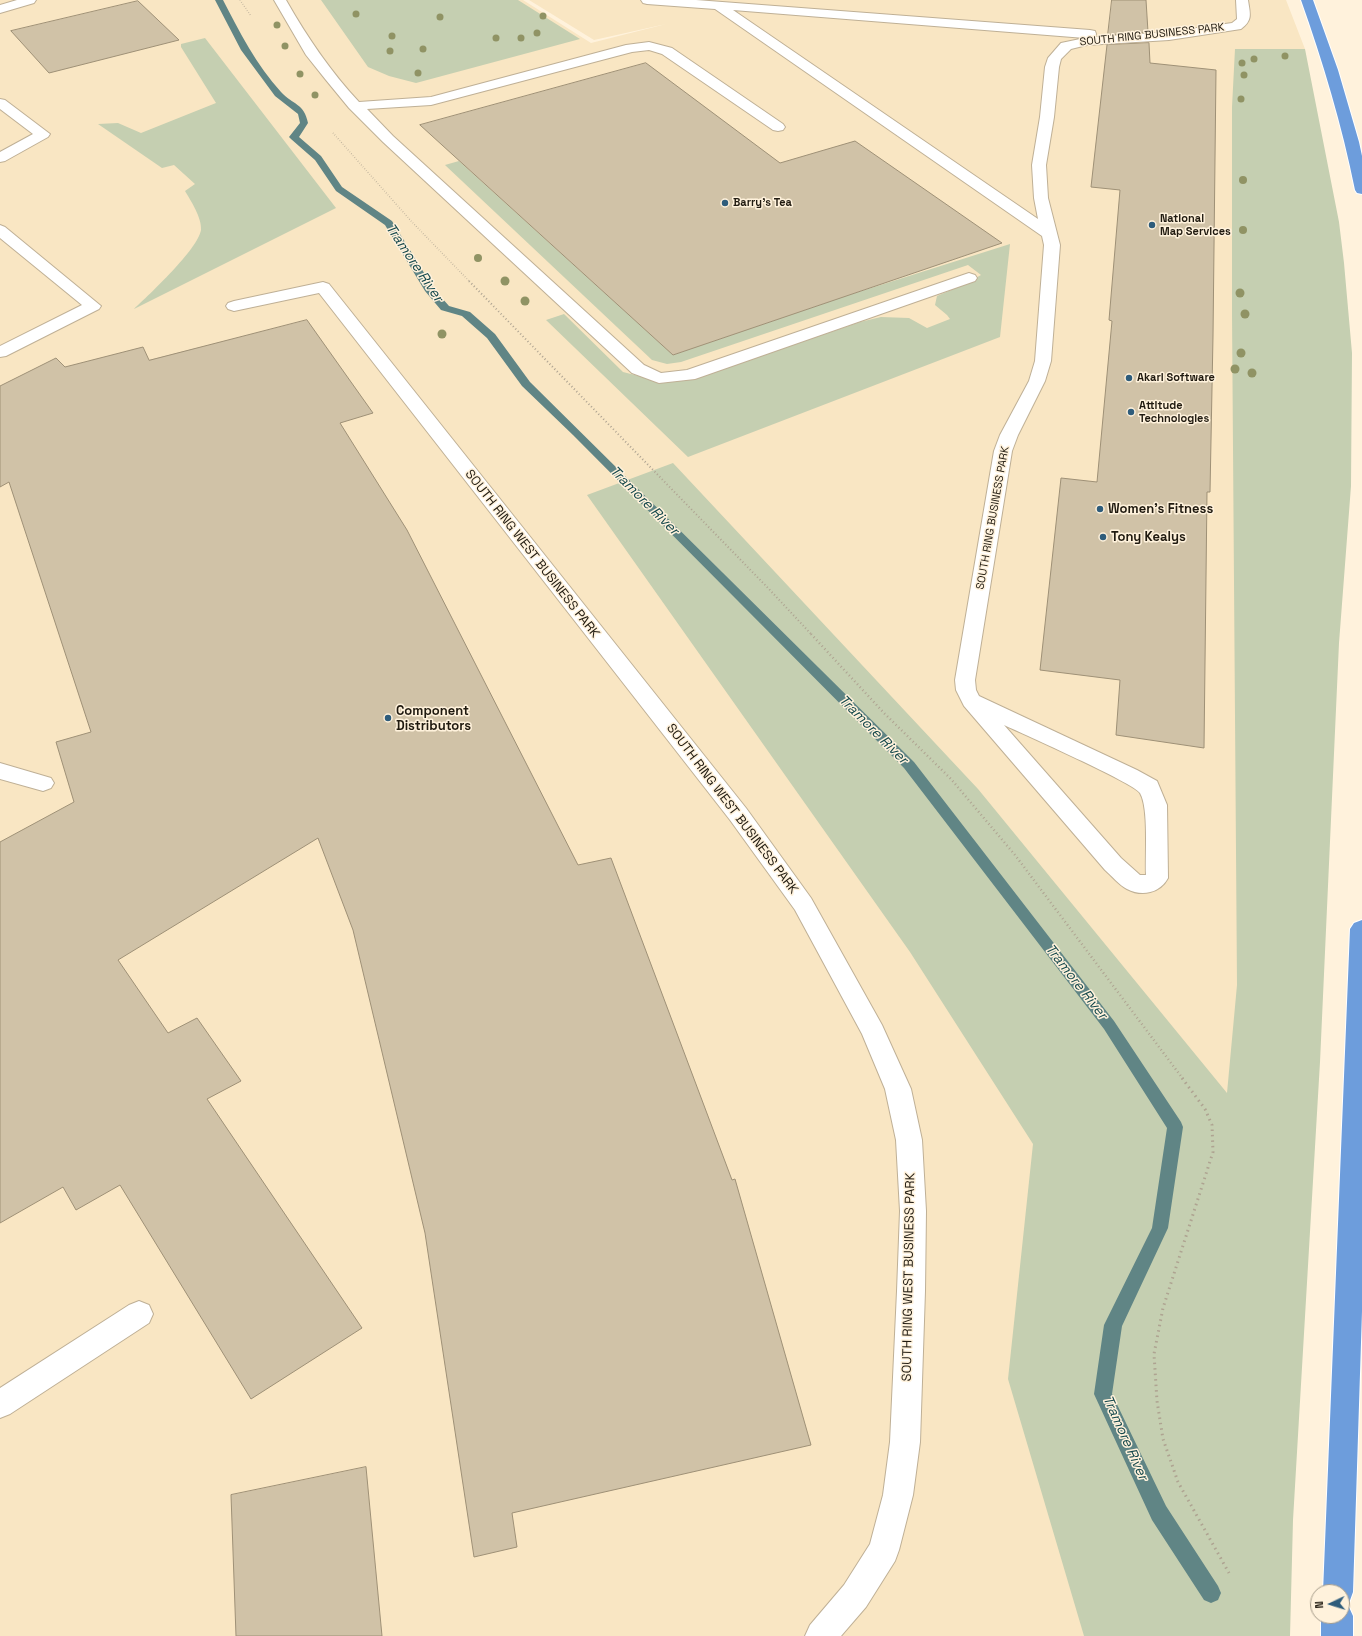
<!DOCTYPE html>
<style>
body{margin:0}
#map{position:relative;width:1362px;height:1636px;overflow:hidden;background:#fff2dc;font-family:"Space Grotesk",sans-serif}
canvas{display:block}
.north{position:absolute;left:1310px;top:1584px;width:40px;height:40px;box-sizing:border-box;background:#fff2dc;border:1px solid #a69c8a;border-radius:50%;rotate:266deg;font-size:11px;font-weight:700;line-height:16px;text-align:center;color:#201a10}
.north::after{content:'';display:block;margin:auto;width:14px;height:18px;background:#2e5c7b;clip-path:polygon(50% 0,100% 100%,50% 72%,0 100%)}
</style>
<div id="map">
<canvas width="1362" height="1636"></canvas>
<div class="north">N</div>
</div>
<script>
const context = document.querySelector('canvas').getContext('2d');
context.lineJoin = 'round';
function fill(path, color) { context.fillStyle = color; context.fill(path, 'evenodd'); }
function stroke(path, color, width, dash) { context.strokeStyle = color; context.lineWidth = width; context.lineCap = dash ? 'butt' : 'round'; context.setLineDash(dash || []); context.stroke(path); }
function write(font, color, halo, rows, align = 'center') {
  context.font = font + ' "Space Grotesk",sans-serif'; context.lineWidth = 3; context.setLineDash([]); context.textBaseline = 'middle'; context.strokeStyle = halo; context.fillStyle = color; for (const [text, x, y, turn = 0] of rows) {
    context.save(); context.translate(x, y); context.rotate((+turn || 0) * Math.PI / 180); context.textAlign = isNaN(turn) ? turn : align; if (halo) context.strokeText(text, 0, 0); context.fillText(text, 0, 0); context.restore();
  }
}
const built = new Path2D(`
 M0,0H523L591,43L666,24L594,40L529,0H1286L1305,49L1278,66L1290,1636H0Z`);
const green = new Path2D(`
 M321,0H518L580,39L416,83L389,76L368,67Z
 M205,38L336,208L134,309C149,295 198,249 201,230C202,218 191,201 185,191L195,184L174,165L162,168L98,124L118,123L141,133L216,103L181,47V44Z
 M1235,49H1305L1339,222L1344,263L1352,353L1351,486L1339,643L1320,1062L1293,1520L1290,1636H1084L1008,1379L1033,1144L910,952L587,495L673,463L978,789L1227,1093L1237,985L1232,314V107Z
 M459,161L673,355L849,295L1010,244L1000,337L688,457L546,320L564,314L623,372L662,382L694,379L860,322L881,317L909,318L927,328L950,319L947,315L935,305L937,296L965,284L981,275L968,265L681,362L667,364L652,360L445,165Z`);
const stream = new Path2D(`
 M215,0H223C239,31 257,66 281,92C293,105 304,103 308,123L299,137L321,156L342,187L392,221L434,289L449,306L470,312L495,334L530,382L914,762L1114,1021L1181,1122L1183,1127L1168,1228L1122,1326L1112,1394L1166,1506L1218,1586L1221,1593L1218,1600L1211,1603L1204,1600L1152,1520L1094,1394L1104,1325L1152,1228L1167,1128L1104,1029L904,768L573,435L522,386L487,338L462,316L441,310L425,291L385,225L336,191L315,160L291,139L289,137L300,123L298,114L275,96L241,50Z`);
const building = new Path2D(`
 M1112,0H1146L1148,32L1108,35Z
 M138,1L179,40L49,73L11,31Z
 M1149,43L1150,63L1216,70L1213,336L1210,492H1207L1204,748L1116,735L1120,680L1040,670L1061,478L1097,482L1112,321L1109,320L1120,190L1091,187L1107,45Z
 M646,63L780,163L855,141L1002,243L673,355L420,125Z
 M307,320L373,413L340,423L407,530L578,865L611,858L732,1180L735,1179L811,1445L512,1513L517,1547L474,1557L425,1233L353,930L318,838L118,960L168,1033L197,1018L241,1081L207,1099L362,1328L251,1399L120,1185L76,1210L63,1187L0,1223V842L74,802L56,742L91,732L9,482L0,487V386L56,358L65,367L143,347L149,360Z
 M366,1467L382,1636H236L231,1495Z`);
const pathFar3 = new Path2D(`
 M240,0L251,16
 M333,133L412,222L470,282`);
const pathFar2 = new Path2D(`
 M469,281L768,588L812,635`);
const pathFar1 = new Path2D(`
 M811,634L884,713L951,779L1015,855L1183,1079`);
const path = new Path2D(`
 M1182,1078L1205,1109L1212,1125L1213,1152L1163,1308L1154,1354L1157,1401L1163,1439L1178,1482L1229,1573`);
const lane = new Path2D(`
 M17,0H36L34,3L0,13V5Z
 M274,0H286C307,37 330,71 359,102L431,97L626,45L649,42L672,48L783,124L785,127L783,130L778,131L773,130L662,54L649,50L632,52L431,105L367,109L393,136L644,365L661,373L687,370L963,275L969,273L975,275L977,278L975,281L695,379L659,383L632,373L383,142L349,108L326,80L306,55Z
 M641,0H696L1090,30L1095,31L1096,34L1095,37L1169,32L1232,23L1237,19L1236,0H1248C1250,14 1253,20 1241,29L1169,40L1087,45L1071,49L1061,59L1059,67L1054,117L1046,165L1048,198L1060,245L1051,361L1045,381L1018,435L1012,451L975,680L976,690L979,696L1137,770L1157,781L1167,805L1168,878C1160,893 1142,897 1127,889C1119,885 1112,876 1105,870L964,706L956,690L955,680L994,451L1000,435L1029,381L1035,361L1044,245L1042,236L715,9L647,4L643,3ZM733,10L1085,38L1061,43L1048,58L1045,67L1040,117L1032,165L1034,198L1038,219ZM1004,725C1023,734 1134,783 1140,793C1149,808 1145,856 1146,875H1140L1121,858Z
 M0,99L5,100L50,134L48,137L5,161L0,162V152L33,134L0,109Z
 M0,225L5,227L101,306L99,309L6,356L0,357V346L82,305L0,238Z
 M323,282L329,284L746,808L811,898L882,1025L911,1089L922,1140L926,1211L925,1291L920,1442L913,1495L899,1550L895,1561L866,1607L841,1636H805L810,1625L844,1585L870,1544L883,1495L890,1442L897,1291L900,1211L896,1140L885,1089L862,1034L795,910L730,820L319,293L234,311L228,309L226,306L228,303L234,301Z
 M0,763L51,778L54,783L51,788L43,791L0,779Z
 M139,1301L149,1305L153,1314L149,1323L10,1414L0,1418V1388L129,1305Z`);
const highway = new Path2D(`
 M1301,0H1313L1338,70L1359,142L1362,156V194L1357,193L1355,190C1342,125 1323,62 1301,0Z
 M1362,920V1311L1353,1592L1349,1603L1346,1604L1348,1605L1353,1616V1636H1321V1616H1342V1592H1323L1350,929L1354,923Z`);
const trees = [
 [356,14,3.5],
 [543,16,3.5],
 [440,17,3.5],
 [277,25,3.5],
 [537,33,3.5],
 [392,36,3.5],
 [496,38,3.5],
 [521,38,3.5],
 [285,46,3.5],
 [423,49,3.5],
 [390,51,3.5],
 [1285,56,3.5],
 [1254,59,3.5],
 [1242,63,3.5],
 [418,73,3.5],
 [300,74,3.5],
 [1244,75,3.5],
 [315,95,3.5],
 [1241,99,3.5],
 [1243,180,4],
 [1243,230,4],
 [478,258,4],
 [505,281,4.5],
 [1240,293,4.5],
 [525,301,4.5],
 [1245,314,4.5],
 [442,334,4.5],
 [1241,353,4.5],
 [1235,369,4.5],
 [1252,373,4.5]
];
const markers = [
 [725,203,4,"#2e5c7b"],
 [1152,225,4,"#2e5c7b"],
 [1129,378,4,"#2e5c7b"],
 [1131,412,4,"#2e5c7b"],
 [1100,509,4,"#2e5c7b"],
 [1103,537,4,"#2e5c7b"],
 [388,718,4,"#2e5c7b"]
];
const farStreetnames = [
 ["SOUTH RING BUSINESS PARK",1152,35,-6],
 ["SOUTH RING BUSINESS PARK",993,518,-80]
];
const farPoinames = [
 ["Barry's Tea",733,203],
 ["National",1160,219],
 ["Map Services",1160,232],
 ["Akari Software",1137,378],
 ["Attitude",1139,406],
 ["Technologies",1139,419]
];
const poiNames = [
 ["Women's Fitness",1108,509],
 ["Tony Kealys",1111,537],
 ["Component",396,711],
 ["Distributors",396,726]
];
const streetNames = [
 ["SOUTH RING WEST BUSINESS PARK",532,554,52],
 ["SOUTH RING WEST BUSINESS PARK",732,809,53],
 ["SOUTH RING WEST BUSINESS PARK",909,1277,-89]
];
const waterNames = [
 ["Tramore River",414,263,56],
 ["Tramore River",644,501,45],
 ["Tramore River",873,730,45],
 ["Tramore River",1076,982,52],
 ["Tramore River",1125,1438,66]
];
fill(built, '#f9e6c3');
fill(green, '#c5cfb1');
fill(stream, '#608585');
fill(building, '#d0c2a7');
stroke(building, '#9f9177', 1);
stroke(lane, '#bfb096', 2);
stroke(highway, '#fff', 2);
stroke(pathFar3, '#aea391', 1.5, [0.5, 2]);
stroke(pathFar2, '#aea391', 2, [1, 2.5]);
stroke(pathFar1, '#aea391', 2.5, [1, 3]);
stroke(path, '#aea391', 3, [1.5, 4]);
fill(lane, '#fff');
fill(highway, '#6d9ddc');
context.fillStyle = '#909364';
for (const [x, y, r] of trees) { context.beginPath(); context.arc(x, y, r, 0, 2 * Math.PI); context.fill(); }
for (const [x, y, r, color] of markers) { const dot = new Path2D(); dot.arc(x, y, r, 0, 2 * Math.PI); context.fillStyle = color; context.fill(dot); stroke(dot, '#fff2dc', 1.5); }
write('11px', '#201a10', '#fff2dc', farStreetnames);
write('bold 11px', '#201a10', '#fff2dc', farPoinames, 'left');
write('bold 13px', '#201a10', '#fff2dc', poiNames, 'left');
write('13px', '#201a10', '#fff2dc', streetNames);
write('italic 14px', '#15484c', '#fff2dc', waterNames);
</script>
